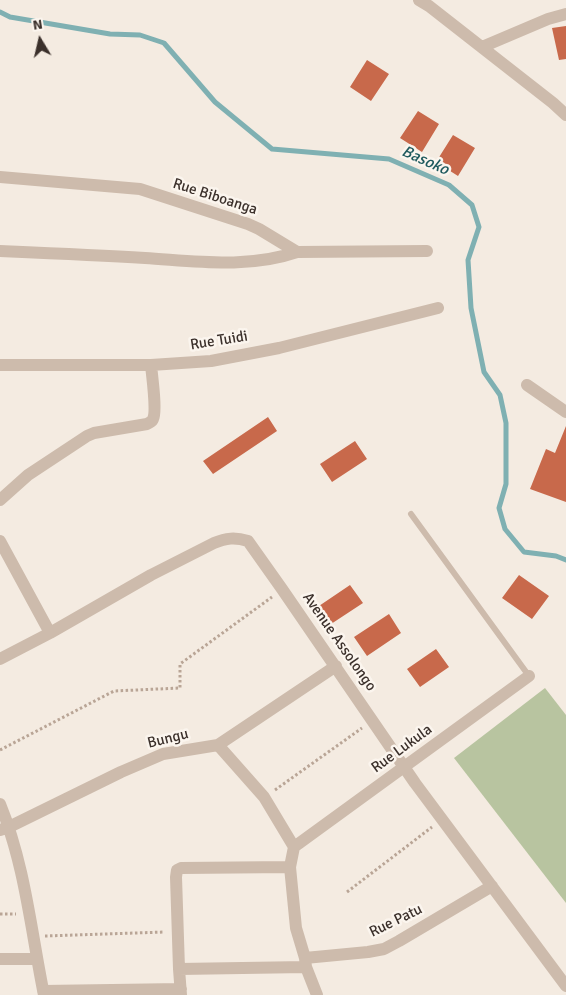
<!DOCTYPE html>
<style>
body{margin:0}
#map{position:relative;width:566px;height:995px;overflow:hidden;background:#f4ebe1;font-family:Signika,sans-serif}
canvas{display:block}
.north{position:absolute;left:15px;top:15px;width:50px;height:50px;-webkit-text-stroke:4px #fbf5ee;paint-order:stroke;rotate:351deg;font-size:14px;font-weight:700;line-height:20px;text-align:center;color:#3b302b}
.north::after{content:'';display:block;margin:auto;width:18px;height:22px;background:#3b302b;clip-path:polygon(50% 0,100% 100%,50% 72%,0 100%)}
</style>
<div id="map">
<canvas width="566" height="995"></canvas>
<div class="north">N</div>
</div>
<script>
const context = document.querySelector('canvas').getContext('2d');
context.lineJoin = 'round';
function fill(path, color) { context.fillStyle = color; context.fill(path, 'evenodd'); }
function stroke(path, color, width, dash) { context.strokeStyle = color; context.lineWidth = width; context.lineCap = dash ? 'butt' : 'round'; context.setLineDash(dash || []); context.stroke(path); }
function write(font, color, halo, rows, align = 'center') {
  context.font = font + ' Signika,sans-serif'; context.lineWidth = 5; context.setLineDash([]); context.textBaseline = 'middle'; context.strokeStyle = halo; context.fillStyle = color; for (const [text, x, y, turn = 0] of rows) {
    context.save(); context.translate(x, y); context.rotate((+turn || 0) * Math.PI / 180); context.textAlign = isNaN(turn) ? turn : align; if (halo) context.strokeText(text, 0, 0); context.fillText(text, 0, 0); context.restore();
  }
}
const green = new Path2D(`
 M545,688L566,715V903L454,758Z`);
const stream = new Path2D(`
 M0,12L10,17L110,34L140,35L164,43L215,102L272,149L389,159L449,185L472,205L479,227L468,260L471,308L484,372L500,395L506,423V484L499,508L505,529L524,552L556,556L566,560`);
const building = new Path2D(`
 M566,26V59L559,60L552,28Z
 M367,60L389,74L371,101L350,87Z
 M418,111L439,124L422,152L400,138Z
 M453,135L475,148L458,176L436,162Z
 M268,417L277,431L213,474L203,461Z
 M566,426V502L530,489L546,449L555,453Z
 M355,441L367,459L332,482L320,464Z
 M519,575L549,596L532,619L502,598Z
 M350,585L363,603L328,626L316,608Z
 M389,614L401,633L367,656L354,637Z
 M436,649L449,667L420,687L407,669Z`);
const path = new Path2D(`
 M0,750L114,691L180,688V664L272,597
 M275,790L362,728
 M347,892L432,827
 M0,914H16
 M45,936L164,932`);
const service = new Path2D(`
 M411,514L529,676`);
const minor = new Path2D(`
 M419,0L429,6L553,103L566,115
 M482,47L548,19L566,14
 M0,177L140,189L248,224L259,229L297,252
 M0,251C48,253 97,255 145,258C195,261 248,269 297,252L427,251
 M0,365H151L211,361L279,348L438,308
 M527,385L566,412
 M0,500L28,475L87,436L94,433L147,424C150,422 152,422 153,419C157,411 152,376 151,365
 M0,541L50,633
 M0,659L50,633L151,575L214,543C226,538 235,537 248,541L282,589L415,783L566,986
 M218,745L264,797L294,847L290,867L296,928L305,958L306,967L317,995
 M0,804C25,865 31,931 44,995
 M0,830L9,827L121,772L163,754L218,745L336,666
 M294,847L529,676
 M305,958L368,952L384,949L399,941L492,886
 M0,959H37
 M179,969L306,967
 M43,991L181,989
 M181,995L179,969L176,877L177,870L181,868L290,867`);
const streetNames = [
 ["Rue Biboanga",215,197,18],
 ["Rue Tuidi",219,341,-9],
 ["Avenue Assolongo",339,642,55],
 ["Bungu",168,739,-14],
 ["Rue Lukula",402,749,-36],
 ["Rue Patu",396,921,-26]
];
const waterNames = [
 ["Basoko",425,161,24]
];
fill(green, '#b8c4a0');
stroke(stream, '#7fb0b2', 5);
fill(building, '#c8694b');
stroke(path, '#b9a596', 3, [2.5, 2.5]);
stroke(service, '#cdbbac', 6);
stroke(minor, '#cdbbac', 12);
write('15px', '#3b302b', '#fbf5ee', streetNames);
write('italic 16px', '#1f5a5e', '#fbf5ee', waterNames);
</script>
